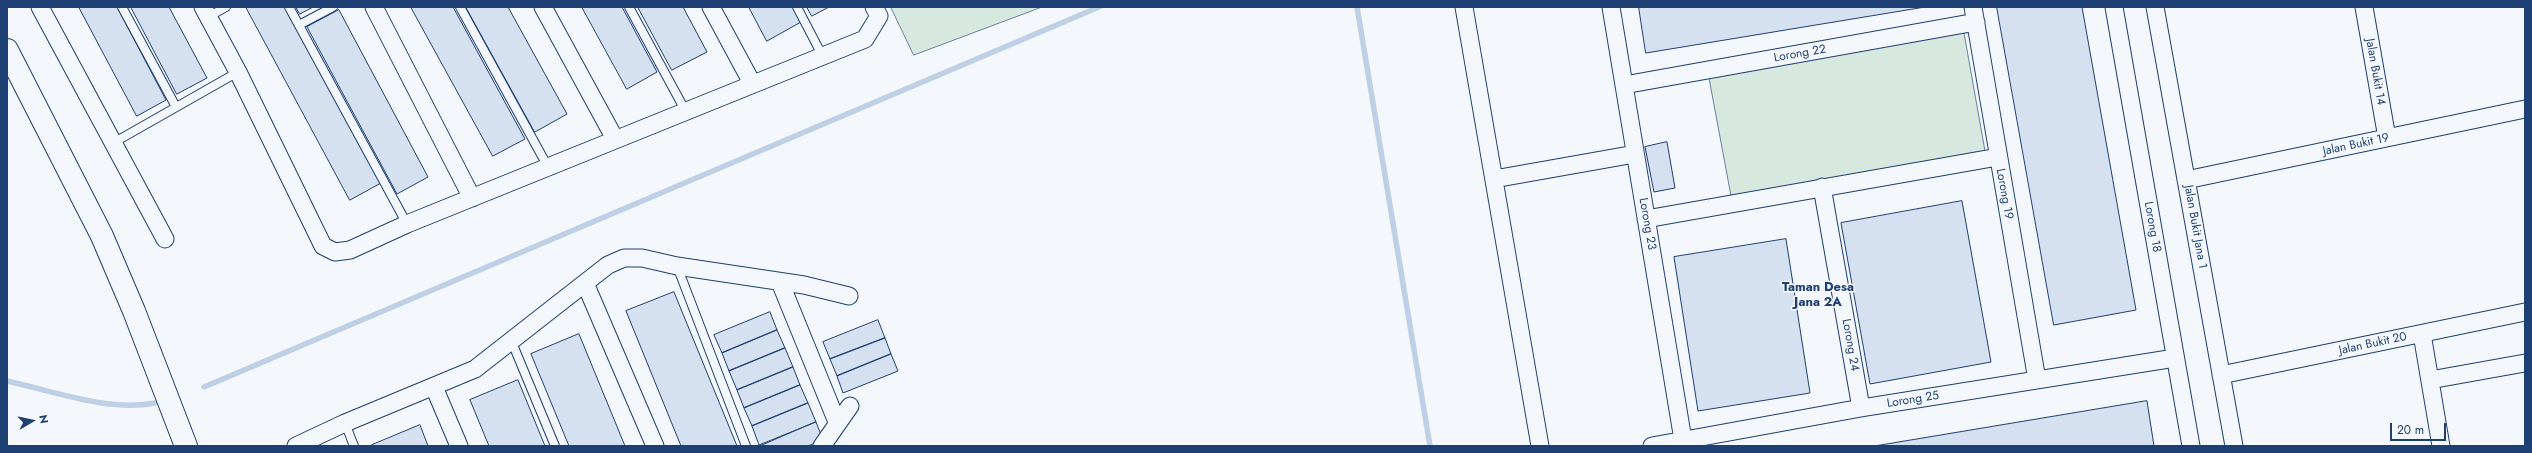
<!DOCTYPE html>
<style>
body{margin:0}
#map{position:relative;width:2532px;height:453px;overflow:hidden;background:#f4f7fb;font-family:Jost,sans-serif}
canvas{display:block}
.frame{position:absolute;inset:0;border:8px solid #1d3f73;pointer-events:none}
.north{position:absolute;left:12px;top:401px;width:40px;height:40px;-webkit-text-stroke:3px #f4f7fb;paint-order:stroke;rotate:81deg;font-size:11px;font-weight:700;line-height:16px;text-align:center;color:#1d3f73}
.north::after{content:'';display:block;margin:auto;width:14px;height:18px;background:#1d3f73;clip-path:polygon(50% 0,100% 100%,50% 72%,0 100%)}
.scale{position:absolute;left:2390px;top:423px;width:56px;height:18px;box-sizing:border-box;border:2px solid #1d3f73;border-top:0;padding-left:5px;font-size:12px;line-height:14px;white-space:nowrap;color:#1d3f73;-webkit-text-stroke:3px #f4f7fb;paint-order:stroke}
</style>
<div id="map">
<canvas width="2532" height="453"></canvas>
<div class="frame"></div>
<div class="north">N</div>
<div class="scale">20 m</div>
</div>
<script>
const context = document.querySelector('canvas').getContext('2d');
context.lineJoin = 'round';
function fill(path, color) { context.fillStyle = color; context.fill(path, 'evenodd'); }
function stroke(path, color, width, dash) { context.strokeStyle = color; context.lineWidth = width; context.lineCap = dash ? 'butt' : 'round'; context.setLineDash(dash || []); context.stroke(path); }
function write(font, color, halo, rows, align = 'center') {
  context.font = font + ' Jost,sans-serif'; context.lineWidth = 3; context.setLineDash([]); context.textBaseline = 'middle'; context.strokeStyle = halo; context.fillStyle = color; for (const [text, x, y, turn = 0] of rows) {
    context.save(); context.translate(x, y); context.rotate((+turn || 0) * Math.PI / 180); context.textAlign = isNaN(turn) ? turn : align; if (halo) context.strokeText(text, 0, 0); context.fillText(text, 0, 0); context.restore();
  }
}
const green = new Path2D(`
 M891,7H1042L914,55Z
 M1964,33L1985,151L1731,196L1709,78Z`);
const stream = new Path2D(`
 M1357,7L1430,446
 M7,381C53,391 109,412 155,403
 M204,387L1099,7`);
const building = new Path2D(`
 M79,7H117L166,100L137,116Z
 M131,7H169L207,78L177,94Z
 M246,7H286L381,183L350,200Z
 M296,7H313L300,14Z
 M411,7H453L525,139L493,156Z
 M466,7H508L567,114L535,132Z
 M582,7H622L657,72L627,89Z
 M638,7H683L707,52L672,70Z
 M749,7H793L801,22L767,41Z
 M807,7H829L812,16Z
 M1639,7H1925L1646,53Z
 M1997,7H2082L2136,310L2054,325Z
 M339,10L428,177L397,194L307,27Z
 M1667,142L1675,188L1654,192L1645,147Z
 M1962,201L1991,362L1870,384L1841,223Z
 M1786,239L1810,393L1698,411L1674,257Z
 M674,292L737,446H681L626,311Z
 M770,312L777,330L722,353L714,335Z
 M878,320L885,338L830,359L823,342Z
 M777,330L785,348L729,371L722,353Z
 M579,334L625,446H569L531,354Z
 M885,338L891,354L837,376L830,359Z
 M785,348L793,367L737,390L729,371Z
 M891,354L898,371L843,393L837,376Z
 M793,367L800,385L744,408L737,390Z
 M518,380L545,446H489L470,400Z
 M800,385L808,403L752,426L744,408Z
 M2147,401L2154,446H1875Z
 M808,403L816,422L759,445L752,426Z
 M816,422L823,440L808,446H760Z
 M420,425L428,446H373L372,445Z`);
const lane = new Path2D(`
 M122,7L176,107
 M289,7L407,224
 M460,7L548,167
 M629,7L685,110
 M797,7L822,55
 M208,17L226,7
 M299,25L333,7
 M113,143L238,72
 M677,266L746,446
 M511,340L555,446
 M345,423L354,446`);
const street = new Path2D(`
 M40,7L165,239
 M203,7L238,72L323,246L335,252L350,250L407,224L865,39L879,16L874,7
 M374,7L472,198
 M543,7L615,139
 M711,7L752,83
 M1464,7L1540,446
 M1611,7L1683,440
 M1973,7L2037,380
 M2114,7L2191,446
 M2155,7L2234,446
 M2364,7L2387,138
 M1624,85L1976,22
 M1494,179L1635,154
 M2186,180L2525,109
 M1822,187L1861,408
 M1646,219L1998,157
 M780,282L837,422
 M585,283L655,446
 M2422,334L2441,446
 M2221,375L2525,312
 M2430,380L2525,363
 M434,387L459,446
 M296,446L345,423L475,369L608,265L624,258H642L677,266L804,285L849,296
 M822,446L850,406
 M1652,446L1861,408L2175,358`);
const secondary = new Path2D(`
 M7,50L102,236L134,311L186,446`);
const streetNames = [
 ["Lorong 22",1800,54,-10],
 ["Jalan Bukit 14",2375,72,80],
 ["Jalan Bukit 19",2356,145,-12],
 ["Lorong 19",2004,194,80],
 ["Lorong 23",1647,224,80],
 ["Lorong 18",2152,227,80],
 ["Jalan Bukit Jana 1",2195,227,80],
 ["Jalan Bukit 20",2373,344,-12],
 ["Lorong 24",1850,345,80],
 ["Lorong 25",1913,400,-9]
];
const neighbourhoodNames = [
 ["Taman Desa",1818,288],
 ["Jana 2A",1818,303]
];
fill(green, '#d7e8df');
stroke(green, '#687fa3', 1);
stroke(stream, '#bed0e5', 5.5);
fill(building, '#d5e0f0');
stroke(building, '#1d3f73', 1);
stroke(lane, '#1d3f73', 10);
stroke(street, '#1d3f73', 19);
stroke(secondary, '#1d3f73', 24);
stroke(lane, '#f4f7fb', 8);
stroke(street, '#f4f7fb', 17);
stroke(secondary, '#f4f7fb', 22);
write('12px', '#1d3f73', '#f4f7fb', streetNames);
write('bold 13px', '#1d3f73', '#f4f7fb', neighbourhoodNames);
</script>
